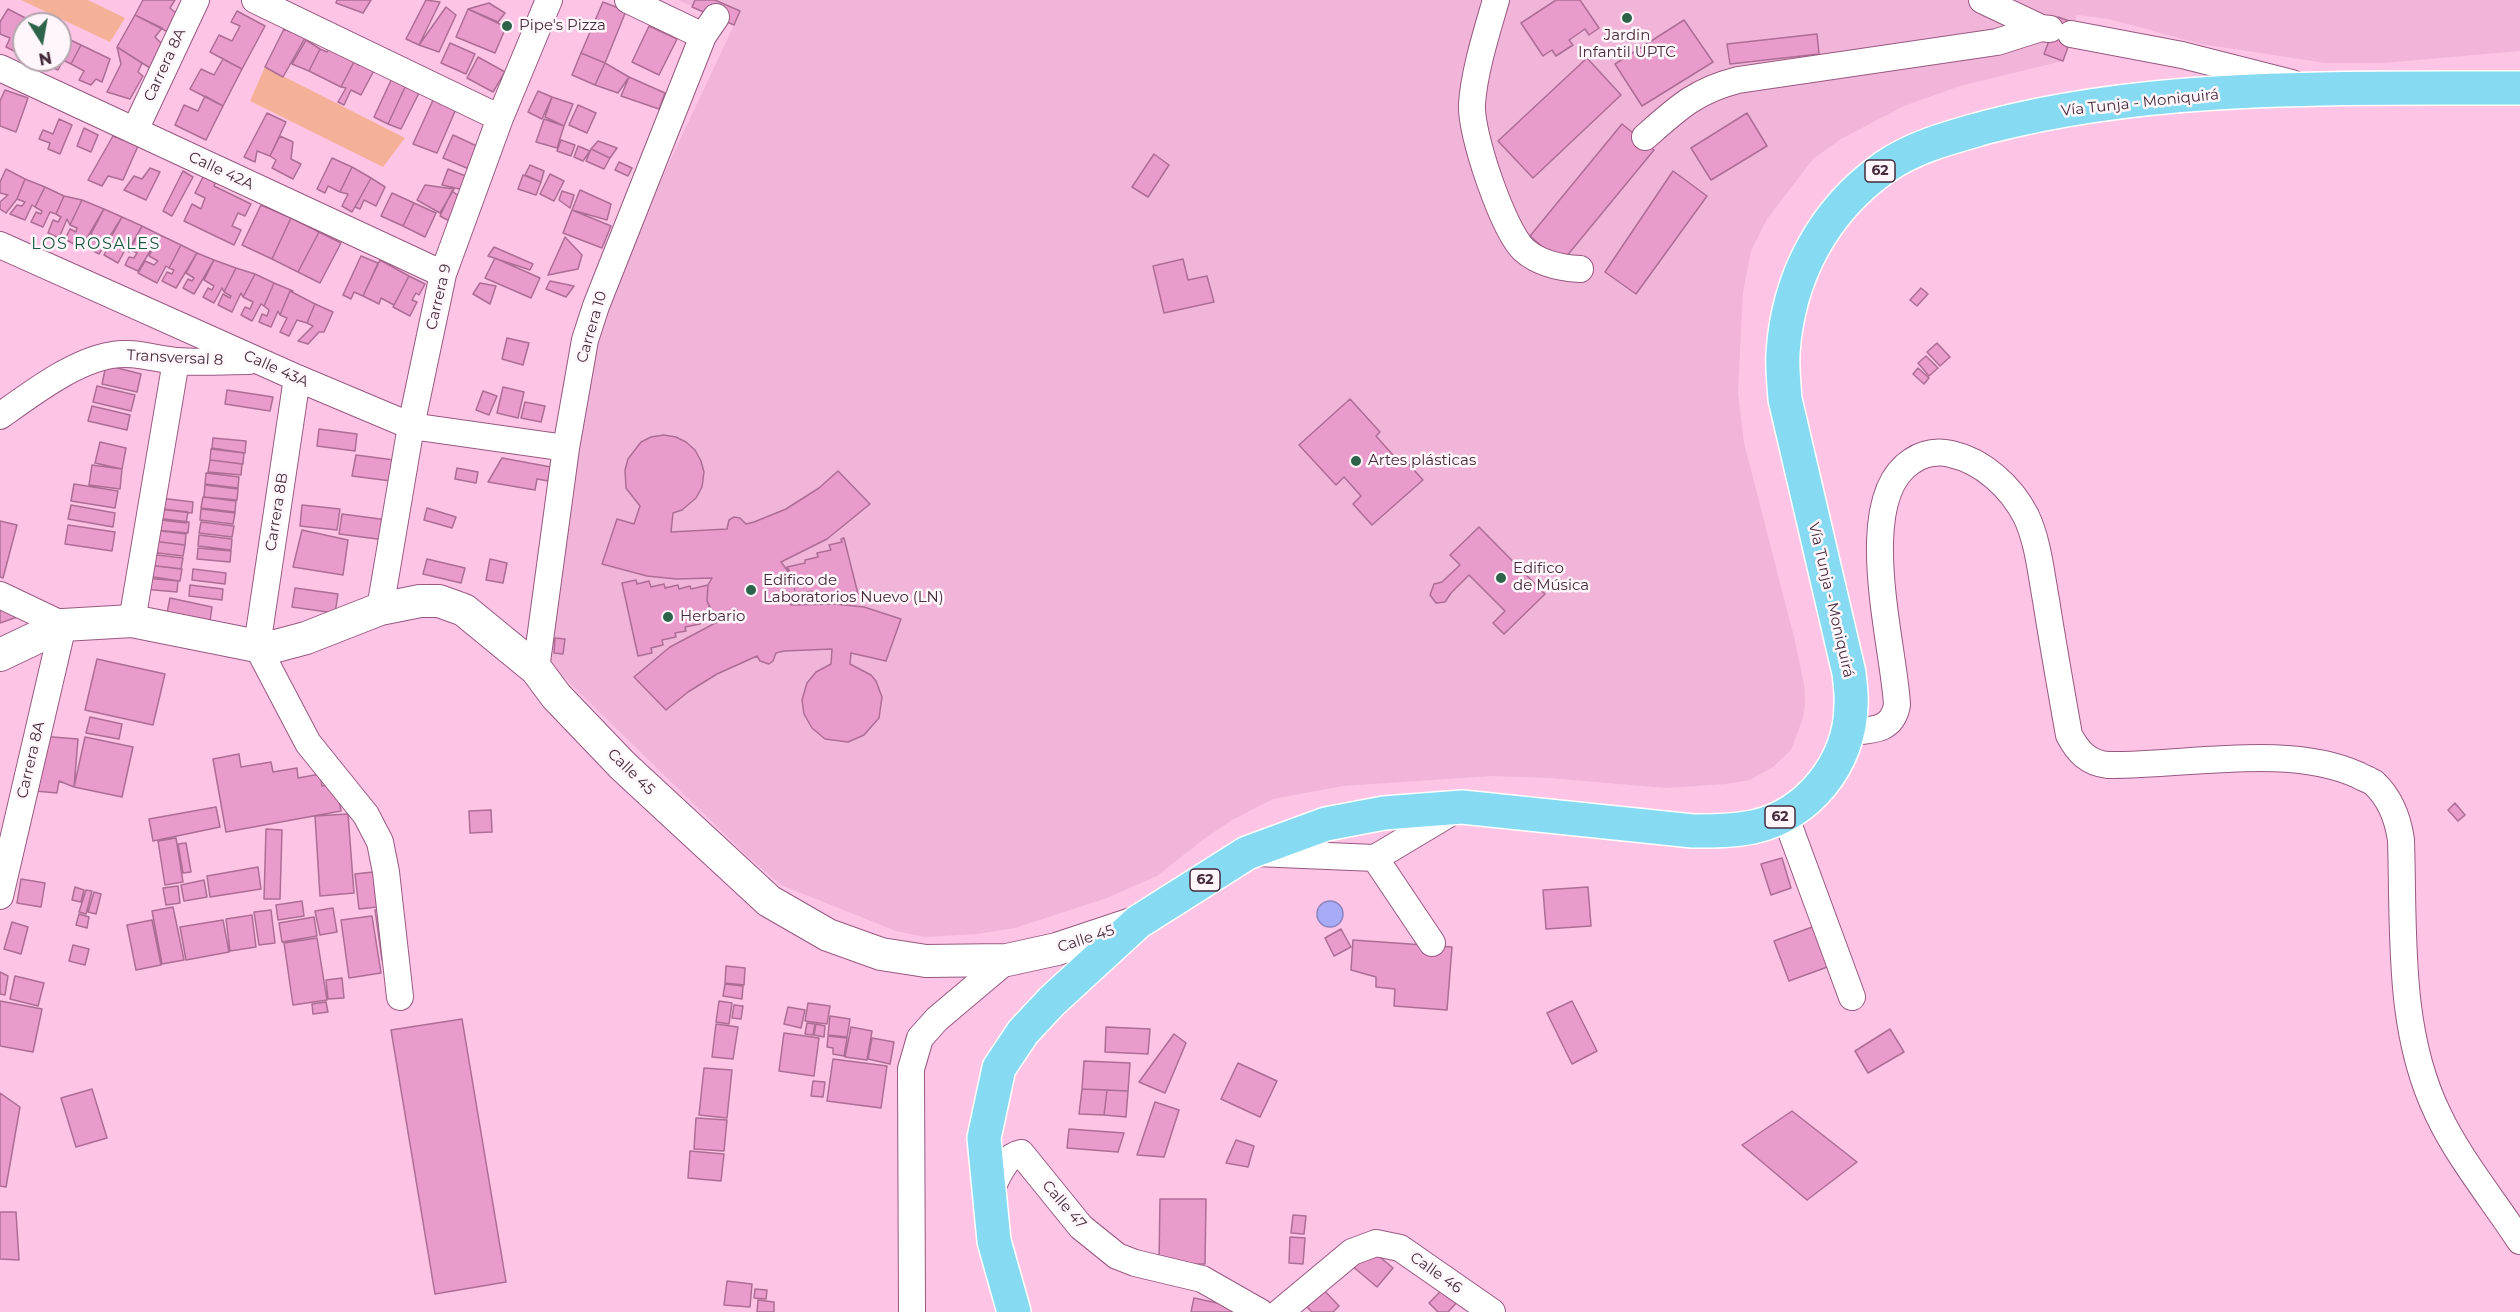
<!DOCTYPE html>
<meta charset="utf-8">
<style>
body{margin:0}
#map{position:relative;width:2520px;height:1312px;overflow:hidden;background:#fdc4e6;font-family:Montserrat,sans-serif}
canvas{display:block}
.north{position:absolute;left:12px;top:12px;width:60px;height:60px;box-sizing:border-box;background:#fef6fa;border:2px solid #b4a5ae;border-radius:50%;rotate:169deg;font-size:16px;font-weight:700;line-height:24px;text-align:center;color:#462b3c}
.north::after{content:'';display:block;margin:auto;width:21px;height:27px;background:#2c634a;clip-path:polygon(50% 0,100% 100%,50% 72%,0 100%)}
</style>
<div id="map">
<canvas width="2520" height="1312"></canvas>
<div class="north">N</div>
</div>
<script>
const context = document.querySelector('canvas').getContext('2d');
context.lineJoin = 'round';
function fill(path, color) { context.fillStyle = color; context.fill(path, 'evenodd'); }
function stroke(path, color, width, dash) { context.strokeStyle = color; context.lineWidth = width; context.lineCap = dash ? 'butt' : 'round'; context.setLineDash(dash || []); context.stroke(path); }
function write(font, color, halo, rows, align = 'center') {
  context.font = font + ' Montserrat,sans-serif'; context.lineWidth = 5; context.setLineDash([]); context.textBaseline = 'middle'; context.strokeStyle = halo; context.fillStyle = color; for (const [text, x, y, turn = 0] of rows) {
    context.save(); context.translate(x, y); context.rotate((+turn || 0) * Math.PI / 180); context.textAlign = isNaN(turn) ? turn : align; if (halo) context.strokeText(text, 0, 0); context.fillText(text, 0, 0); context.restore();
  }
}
const built = new Path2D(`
 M678,0H2520V51L2383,63H2326L2201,44L2109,19L2077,15L2066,46L2068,47L2063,61L1960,86L1904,106L1841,139L1813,159L1767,219L1751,251L1743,292L1738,393L1744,443L1795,641L1804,684L1805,703L1803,718L1791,750L1773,767L1750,780L1726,784L1666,788L1549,778L1492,776L1343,786L1273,799L1232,820L1204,839L1157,876L1107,898L1015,928L977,934L925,937L896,931L781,885L747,856L546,660L598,314L734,25Z`);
const green = new Path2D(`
 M21,0H88L125,18L110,42Z
 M265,67L405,138L383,167L250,101Z`);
const water = new Path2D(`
 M1317 914a13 13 0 1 1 26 0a13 13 0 1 1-26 0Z`);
const building = new Path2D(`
 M143,0H175L170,8L176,13L168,32L135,15Z
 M337,0H371L363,13L336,3Z
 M426,0L440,2L419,45L406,39Z
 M695,0H715L740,11L734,25L692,7Z
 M1556,0H1580L1599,28L1589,35L1585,29L1569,40L1573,45L1556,56L1552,50L1543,56L1521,23Z
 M603,2L626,11L605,63L581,53Z
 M489,3L505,13L498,22L468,9Z
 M446,7L456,15L439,52L419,45Z
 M8,9L37,24H24V56L6,47L10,38L0,34V22Z
 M468,9L506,27L495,53L456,37Z
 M237,11L265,26L242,69L210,52L219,35L232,41L240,26L231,22Z
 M135,15L162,28L155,37L162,44L150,68L117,47Z
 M2058,17L2075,23L2066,46L2068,47L2063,61L2044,54Z
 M1684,20L1713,62L1642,106L1615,64Z
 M296,23L310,29L283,77L265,67L284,29L291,32Z
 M649,26L677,39L659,75L632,62Z
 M1817,34L1819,54L1730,64L1727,44Z
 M60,35L81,45L71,64L63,60L58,70L37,60H60Z
 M306,40L320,49L309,71L292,64Z
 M450,43L475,54L466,74L441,63Z
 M331,44L357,56L341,87L309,71L320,49L327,52Z
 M81,45L110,59L102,82L96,79L91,85L79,80L84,71L71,64Z
 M117,47L142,63L138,72L143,76L130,99L107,92L121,64Z
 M581,53L605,63L595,85L572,75Z
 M364,56L378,63L361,95L351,90L344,105L338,102L346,88L341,87L354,62L359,65Z
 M478,57L505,72L493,92L467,78Z
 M1587,58L1621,95L1533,178L1498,141Z
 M223,59L242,69L223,106L190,89L201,69L214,75Z
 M605,63L629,77L618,93L595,85Z
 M393,76L407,83L388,124L374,117Z
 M629,77L665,93L659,109L621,96Z
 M407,83L421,89L401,129L388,124Z
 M5,90L28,98L16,132L0,126V101Z
 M538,91L552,97L542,119L528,112Z
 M205,96L223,106L206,140L175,125L184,105L198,111Z
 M552,97L573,104L564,126L545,117Z
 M434,98L456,109L437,153L413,144Z
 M578,105L596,113L587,133L569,125Z
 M267,113L286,122L270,156L257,151L255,162L244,157Z
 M1747,113L1767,146L1711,180L1691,148Z
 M59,119L72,125L60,154L48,149L50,143L39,139L43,130L53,134Z
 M544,119L564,126L557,148L536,142Z
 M1622,124L1654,150L1561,263L1530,236Z
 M84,128L98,135L91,152L77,146Z
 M453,135L479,147L469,169L443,158Z
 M113,136L138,146L123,180L108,176L102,186L88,180Z
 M280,136L293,142L291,159L301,164L293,179L272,168L276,160L270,156Z
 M561,140L575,145L571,156L557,151Z
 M598,141L617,148L610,158L591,149Z
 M578,146L590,151L583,161L574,157Z
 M591,149L610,158L604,169L586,161Z
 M1154,154L1169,165L1148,197L1132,187Z
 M332,158L352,167L340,192L328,186L325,193L317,189Z
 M619,162L632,168L628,176L615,170Z
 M530,165L544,171L541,182L525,175Z
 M352,167L371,178L352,212L342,206L348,194L340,192Z
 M150,168L160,172L146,200L124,190L134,176L142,179Z
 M6,169L25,179L17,199L6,213L0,209V202L8,195L0,193V182Z
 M207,169L219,175L214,186L251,204L245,216L238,213L232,226L241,230L234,245L184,221L192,204L201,209L205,198L195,193Z
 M448,169L468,177L464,190L442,185Z
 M183,171L193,177L172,216L163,211Z
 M1673,171L1707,196L1636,294L1605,272Z
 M550,174L564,181L554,201L540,194Z
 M523,175L541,182L536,195L518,189Z
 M371,178L385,187L376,206L364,200L360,209L355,207Z
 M25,179L45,187L35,207L32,205L25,220L10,214L17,205L22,206L25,202L17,199Z
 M425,185L454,189L440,213L417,200Z
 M45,187L64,196L56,214L50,212L43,227L31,222L36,212L41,214L42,211L35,207Z
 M580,190L611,204L607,220L572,210Z
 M452,191L464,200L455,224L440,216Z
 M562,191L574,195L570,208L559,200Z
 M392,193L414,203L403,226L381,216Z
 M64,196L82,200L70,225L67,219L59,238L48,233L53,220L58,222L61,217L56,214Z
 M82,200L104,209L81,248L65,239L70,229L76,232L77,228L70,225Z
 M414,203L436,213L425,237L403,226Z
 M261,205L291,218L272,259L242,245Z
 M104,209L122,217L99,254L88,248L92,239L95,241L97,237L91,234Z
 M572,210L611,226L602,248L563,233Z
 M122,217L142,226L129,252L126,248L118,263L104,255L109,245L115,248L116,245L109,241Z
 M291,218L319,232L298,272L272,259Z
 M142,226L160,235L138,271L125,265L129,257L134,258L137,253L129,249Z
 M319,232L341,243L320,283L298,272Z
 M160,235L181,245L169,268L166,266L157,283L138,273L145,261L154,265L158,261L149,256Z
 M565,237L582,255L578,269L548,275Z
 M181,245L197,253L176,288L162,281L167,272L172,274L174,270L169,268Z
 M494,247L533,264L530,270L488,256Z
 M197,253L214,260L194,294L183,288L188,279L192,281L194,278L186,273Z
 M361,256L378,263L363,296L354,292L351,299L343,295Z
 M495,258L540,278L531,298L485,278Z
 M1183,259L1188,280L1207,276L1214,302L1164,313L1153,266Z
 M214,260L236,268L224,292L222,288L214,303L203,297L208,288L212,290L214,286L204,280Z
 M380,260L409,276L394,305L381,298L379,304L363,296Z
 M236,268L255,274L243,297L241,293L232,312L218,305L223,294L230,298L231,296L224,292Z
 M255,274L274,283L264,306L261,304L252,321L241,315L245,307L250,309L253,302L243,297Z
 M409,276L425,284L419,295L416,293L412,300L417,302L410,316L393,307Z
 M550,281L574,286L566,297L546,289Z
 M274,283L293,291H290L280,315L278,311L271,327L259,322L262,314L267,316L269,310L264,306Z
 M480,283L496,286L490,304L473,294Z
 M1921,288L1928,294L1917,306L1910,300Z
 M290,291L315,304L307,323L297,320L289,336L280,332L287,318L280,315Z
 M315,304L333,312L324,332H319L308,344L298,341L313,326L307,323Z
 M507,338L529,343L523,365L502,359Z
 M1937,343L1950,357L1940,366L1927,352Z
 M1926,356L1938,368L1929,376L1918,363Z
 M106,365L141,374L137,392L102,384Z
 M1918,368L1929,378L1924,384L1913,374Z
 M97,386L135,395L131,411L93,402Z
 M503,387L524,392L518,418L497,413Z
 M227,390L273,397L270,411L225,404Z
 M483,391L497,396L489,415L476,410Z
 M1350,399L1380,432L1376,436L1400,463L1404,459L1423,480L1372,525L1353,504L1361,496L1344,477L1336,485L1299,445Z
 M525,402L545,406L541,422L521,418Z
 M92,406L130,415L127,430L88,421Z
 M319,429L357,434L355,451L317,446Z
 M664,435L676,437L686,442L695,450L701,461L704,472L702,487L696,498L682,510L673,513L671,532L727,529L729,520L734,517L740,518L746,524L754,522L786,509L819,488L838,471L870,504L827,539L781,562L794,579L795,595L791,605L834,604L864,607L901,619L886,661L851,653L850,664L871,675L876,681L882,697L879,718L864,735L848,742L825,739L812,728L804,714L802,700L807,683L816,672L831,664L832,649L784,651L776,653L773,661L769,664L760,661L757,656L717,674L688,692L666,710L634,677L670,647L721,620L711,611L707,601L708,585L712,578L676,579L647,576L602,564L617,519L634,524L640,506L626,488L625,470L628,459L641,442L651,437Z
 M213,438L246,441L245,453L212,448Z
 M100,442L126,448L122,469L95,463Z
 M211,449L244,453L243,464L210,460Z
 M356,455L394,460L391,481L352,476Z
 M502,458L551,467L548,481L537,479L535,490L488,482Z
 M210,460L242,464L241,475L208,472Z
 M92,465L122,469L120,489L89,485Z
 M457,468L478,472L476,483L455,479Z
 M206,473L239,477L238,488L205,484Z
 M74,484L118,491L115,508L71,501Z
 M205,485L238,489L237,500L204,497Z
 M203,497L236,501L235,512L201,508Z
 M160,498L193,502L192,513L159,509Z
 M71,505L115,513L113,527L68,519Z
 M302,505L340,509L337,530L300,526Z
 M155,508L188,512L186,523L153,519Z
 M427,508L456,517L452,528L424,520Z
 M201,509L235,513L233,524L200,520Z
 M342,514L388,520L385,540L339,534Z
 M156,518L189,522L188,533L154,530Z
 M0,521L17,525L3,578L0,577Z
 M201,522L234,526L232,537L199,533Z
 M68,525L115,532L112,551L65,544Z
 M1479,527L1545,594L1504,634L1493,623L1505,611L1469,575L1451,593L1445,602L1436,603L1430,595L1434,584L1442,582L1460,565L1450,555Z
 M153,530L186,534L185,545L152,541Z
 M302,530L348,540L343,575L293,567Z
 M199,535L232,539L231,550L198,546Z
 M844,538L858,594L841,596L840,593L828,596L826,592L813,595L812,591L795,595L794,579L787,567L805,563V560L818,557L817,553L831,550L829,545L842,542L841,539Z
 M152,541L185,545L183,556L150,552Z
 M198,548L231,551L230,562L197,559Z
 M149,554L183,558L181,569L148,565Z
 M427,559L465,568L461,583L423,574Z
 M490,559L507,563L503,583L486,580Z
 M149,565L182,569L180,581L147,576Z
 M193,569L226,573L225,584L192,580Z
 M145,578L178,581L177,592L143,589Z
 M636,580L637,584L649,581L651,587L664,584L665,588L678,585L679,589L690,586L691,589L708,585L707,601L715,616L699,619L700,624L685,627L686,631L675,633L676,637L662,640L663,645L651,648L652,653L638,656L622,583Z
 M190,585L223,589L222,600L189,596Z
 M295,588L338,594L335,613L292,607Z
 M170,598L212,607L210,621L167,613Z
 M0,606L20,616L0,623Z
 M555,638L565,639L563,654L554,653Z
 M97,659L165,674L153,725L85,710Z
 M90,717L122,724L119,739L86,733Z
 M40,736L78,739L74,787L59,781L57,793L35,791Z
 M85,737L133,747L122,797L74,787Z
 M239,754L241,767L271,762L273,772L297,768L298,778L320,774L322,786L332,784L338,794L341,811L226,832L213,759Z
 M2455,803L2465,815L2458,821L2448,810Z
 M216,807L220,827L153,841L149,819Z
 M491,810L492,832L470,833L469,811Z
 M348,814L354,893L320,896L315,816Z
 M266,829L282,830L280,899H264Z
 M176,838L183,882L165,885L158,841Z
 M186,843L191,872L183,873L178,844Z
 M1782,858L1791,888L1771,895L1761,864Z
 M258,867L261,889L210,897L207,876Z
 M373,872L377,907L359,909L355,874Z
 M21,879L45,883L41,907L17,903Z
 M204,880L207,897L184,901L181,885Z
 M178,886L180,903L166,905L163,888Z
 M75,887L84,890L81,902L72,900Z
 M1588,887L1591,926L1546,929L1543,890Z
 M86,890L92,891L86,914L79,912Z
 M94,892L101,894L96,914L88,912Z
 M302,901L304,916L278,920L276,905Z
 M173,907L184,960L162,964L152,911Z
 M333,908L337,932L320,935L315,911Z
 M381,909L388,959L382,960L375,910Z
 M271,910L275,943L259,945L254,912Z
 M79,914L89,917L87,928L76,925Z
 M252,915L256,947L230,951L226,919Z
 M372,916L381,973L349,978L341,920Z
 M314,917L317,936L282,942L279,923Z
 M152,920L161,965L136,970L127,925Z
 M223,920L229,952L186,960L180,927Z
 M12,922L28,927L21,954L4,949Z
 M1815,926L1830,966L1789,981L1774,941Z
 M1341,929L1351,947L1334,956L1325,938Z
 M317,938L327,1000L293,1005L284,943Z
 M1353,940L1452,947L1447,1010L1394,1006L1395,989L1376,987V977L1351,970Z
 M73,945L89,949L85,965L69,961Z
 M726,966L745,968L744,985L725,983Z
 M0,972L8,976L5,995L0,994Z
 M15,976L44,983L38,1006L10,999Z
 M342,978L344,998L328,999L326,980Z
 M725,984L743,986L742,999L723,996Z
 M0,1001L42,1009L33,1052L0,1046Z
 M719,1001L732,1003L729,1024L716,1022Z
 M1572,1001L1597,1051L1572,1064L1547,1013Z
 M326,1002L328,1012L313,1014L312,1004Z
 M808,1003L830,1006L827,1024L805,1021Z
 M734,1005L743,1006L741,1019L732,1018Z
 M788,1007L805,1010L801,1028L784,1024Z
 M830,1016L850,1019L847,1037L828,1035Z
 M462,1019L506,1282L435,1294L391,1030Z
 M807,1023L815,1024L813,1035L805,1034Z
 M716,1024L738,1027L733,1059L712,1057Z
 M816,1024L825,1026L824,1037L814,1035Z
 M851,1027L872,1031L867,1060L845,1057Z
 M1106,1027L1150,1029L1148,1054L1105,1052Z
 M1890,1029L1904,1052L1868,1073L1855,1051Z
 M784,1033L819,1038L814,1076L779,1071Z
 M1174,1034L1186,1043L1165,1093L1139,1082Z
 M828,1036L847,1038L844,1056L833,1054V1048L827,1047Z
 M872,1038L894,1042L890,1064L868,1059Z
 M833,1059L887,1066L881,1108L827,1101Z
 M1084,1061L1130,1063L1128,1091L1082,1089Z
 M1238,1063L1277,1081L1260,1117L1221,1099Z
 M704,1068L732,1070L727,1118L699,1115Z
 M813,1081L825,1082L823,1097L811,1096Z
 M92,1089L107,1138L76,1147L61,1098Z
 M1082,1089L1107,1090L1104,1115L1079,1114Z
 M1107,1090L1128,1091L1126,1117L1104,1115Z
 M0,1093L20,1107L6,1187L0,1186Z
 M1155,1102L1179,1110L1164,1157L1137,1155Z
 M1792,1111L1857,1162L1807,1200L1742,1145Z
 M696,1118L727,1120L724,1151L694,1149Z
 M1069,1129L1124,1133L1118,1152L1067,1148Z
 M1236,1140L1254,1146L1248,1167L1226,1163Z
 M690,1151L724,1154L721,1181L688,1178Z
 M1160,1199H1206L1205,1264H1159Z
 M0,1212H16L19,1260L0,1259Z
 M1293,1215L1306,1216L1304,1234L1291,1233Z
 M1290,1237L1305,1238L1303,1264L1289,1263Z
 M1368,1247L1393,1268L1377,1287L1351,1265Z
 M727,1281L752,1284L750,1307L724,1305Z
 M1319,1285L1339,1306L1333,1312H1312L1303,1303Z
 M1446,1286L1460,1299L1448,1312H1438L1429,1303Z
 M755,1289L767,1290L766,1299L754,1298Z
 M1194,1298L1236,1307L1235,1312H1191Z
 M758,1300L774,1302V1312H757Z`);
const minor = new Path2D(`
 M255,0L500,118
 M628,0L703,36
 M1496,0C1487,31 1474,72 1472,104C1470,133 1503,230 1524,250C1540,264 1560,268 1580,269
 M1982,0L2041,28L2050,29
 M2071,34L2182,55L2292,83
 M0,68L443,274
 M135,130L196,0
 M1645,137C1678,108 1695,91 1738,80L1997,42L2041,28
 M0,245L297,378L411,426L566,448
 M297,378L257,646L308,743L366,815L380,842L386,872L400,997
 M0,416C31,394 74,361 112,355C134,351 154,359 176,361C200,363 225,361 249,361
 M0,595L63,625L0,896
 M380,609L411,426L443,274L500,118L549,0
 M132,621L176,361
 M536,669L566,448L585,340L596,306L703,36L716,17
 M1848,732C1871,730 1892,732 1897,705C1894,645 1852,499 1912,461C1924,453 1938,451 1951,454C1983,461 2011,487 2026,516C2038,541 2041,573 2046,600C2053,645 2061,690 2069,735C2078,752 2088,763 2108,765C2185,766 2288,743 2358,775C2363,778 2370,780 2374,783C2391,799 2398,819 2401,840C2404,931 2397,1030 2438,1114C2458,1157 2494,1201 2520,1241
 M1785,815L1852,997
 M1256,853L1375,858L1432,943
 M1375,858L1457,809
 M989,1194C997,1179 1004,1156 1021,1153L1081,1227L1117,1256L1135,1263L1202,1279L1260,1312
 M912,1312L911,1069L920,1038L937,1019L1007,960
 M1280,1312L1352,1252L1376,1243L1400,1248L1492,1312`);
const tertiary = new Path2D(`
 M0,655L63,625L132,621L257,646H276L306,638L380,609L420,601H439L464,610L536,669L556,696L623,766L769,901L828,935L881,954L926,961L1007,960L1057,949L1138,922`);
const primary = new Path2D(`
 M1014,1312L994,1241L984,1138L999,1068L1023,1032L1052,1001L1138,922L1247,853L1326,824L1384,813L1462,807L1693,831C1713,831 1734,831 1753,827C1809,815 1850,762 1851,706C1852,695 1850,684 1849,673L1785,399C1784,384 1782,368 1783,353C1788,277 1823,211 1885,167C1915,146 1952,137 1987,127C2156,82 2346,89 2520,88`);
const markers = [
 [1627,18,6,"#2c634a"],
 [507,26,6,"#2c634a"],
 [1356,461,6,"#2c634a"],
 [1501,578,6,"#2c634a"],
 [751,590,6,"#2c634a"],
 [668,617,6,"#2c634a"]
];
const shields = [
 [1880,171,30],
 [1780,817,30],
 [1205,880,30]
];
const shieldNames = [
 ["62",1880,171],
 ["62",1780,817],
 ["62",1205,880]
];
const poiNames = [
 ["Pipe's Pizza",519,26],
 ["Jardin",1627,36,"center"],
 ["Infantil UPTC",1627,53,"center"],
 ["Artes plásticas",1368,461],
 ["Edifico",1513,569],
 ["de Música",1513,586],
 ["Edifico de",763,581],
 ["Laboratorios Nuevo (LN)",763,598],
 ["Herbario",680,617]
];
const streetNames = [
 ["Carrera 8A",165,65,-65],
 ["Vía Tunja - Moniquirá",2140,103,-6],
 ["Calle 42A",221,171,25],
 ["Carrera 9",439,297,-77],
 ["Carrera 10",592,327,-74],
 ["Transversal 8",175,358,3],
 ["Calle 43A",276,369,24],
 ["Carrera 8B",277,512,-81],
 ["Vía Tunja - Moniquirá",1831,600,77],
 ["Carrera 8A",31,760,-77],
 ["Calle 45",631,772,44],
 ["Calle 45",1086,939,-18],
 ["Calle 47",1064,1205,49],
 ["Calle 46",1436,1273,35]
];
const neighbourhoodNames = [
 ["LOS ROSALES",96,244]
];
fill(built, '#f2b5da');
fill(green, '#f5b197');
fill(water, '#a8abf6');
stroke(water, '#8b85be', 1.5);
fill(building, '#e99ccc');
stroke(building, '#ad6d95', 1.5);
stroke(minor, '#985981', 28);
stroke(tertiary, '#985981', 34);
stroke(primary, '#fff', 36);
stroke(minor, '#fff', 26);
stroke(tertiary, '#fff', 32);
stroke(primary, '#86daf2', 33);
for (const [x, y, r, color] of markers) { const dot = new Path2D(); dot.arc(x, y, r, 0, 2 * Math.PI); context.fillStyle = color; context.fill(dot); stroke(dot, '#fef6fa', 2); }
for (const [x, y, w] of shields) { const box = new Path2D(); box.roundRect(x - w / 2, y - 11, w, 22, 4.5); context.fillStyle = '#fef6fa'; context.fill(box); stroke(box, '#462b3c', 1.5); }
write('bold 14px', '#462b3c', null, shieldNames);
write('15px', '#462b3c', '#fef6fa', poiNames, 'left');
write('15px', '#462b3c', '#fef6fa', streetNames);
context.letterSpacing = '1.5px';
write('16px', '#185a3f', '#fef6fa', neighbourhoodNames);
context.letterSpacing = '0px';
</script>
